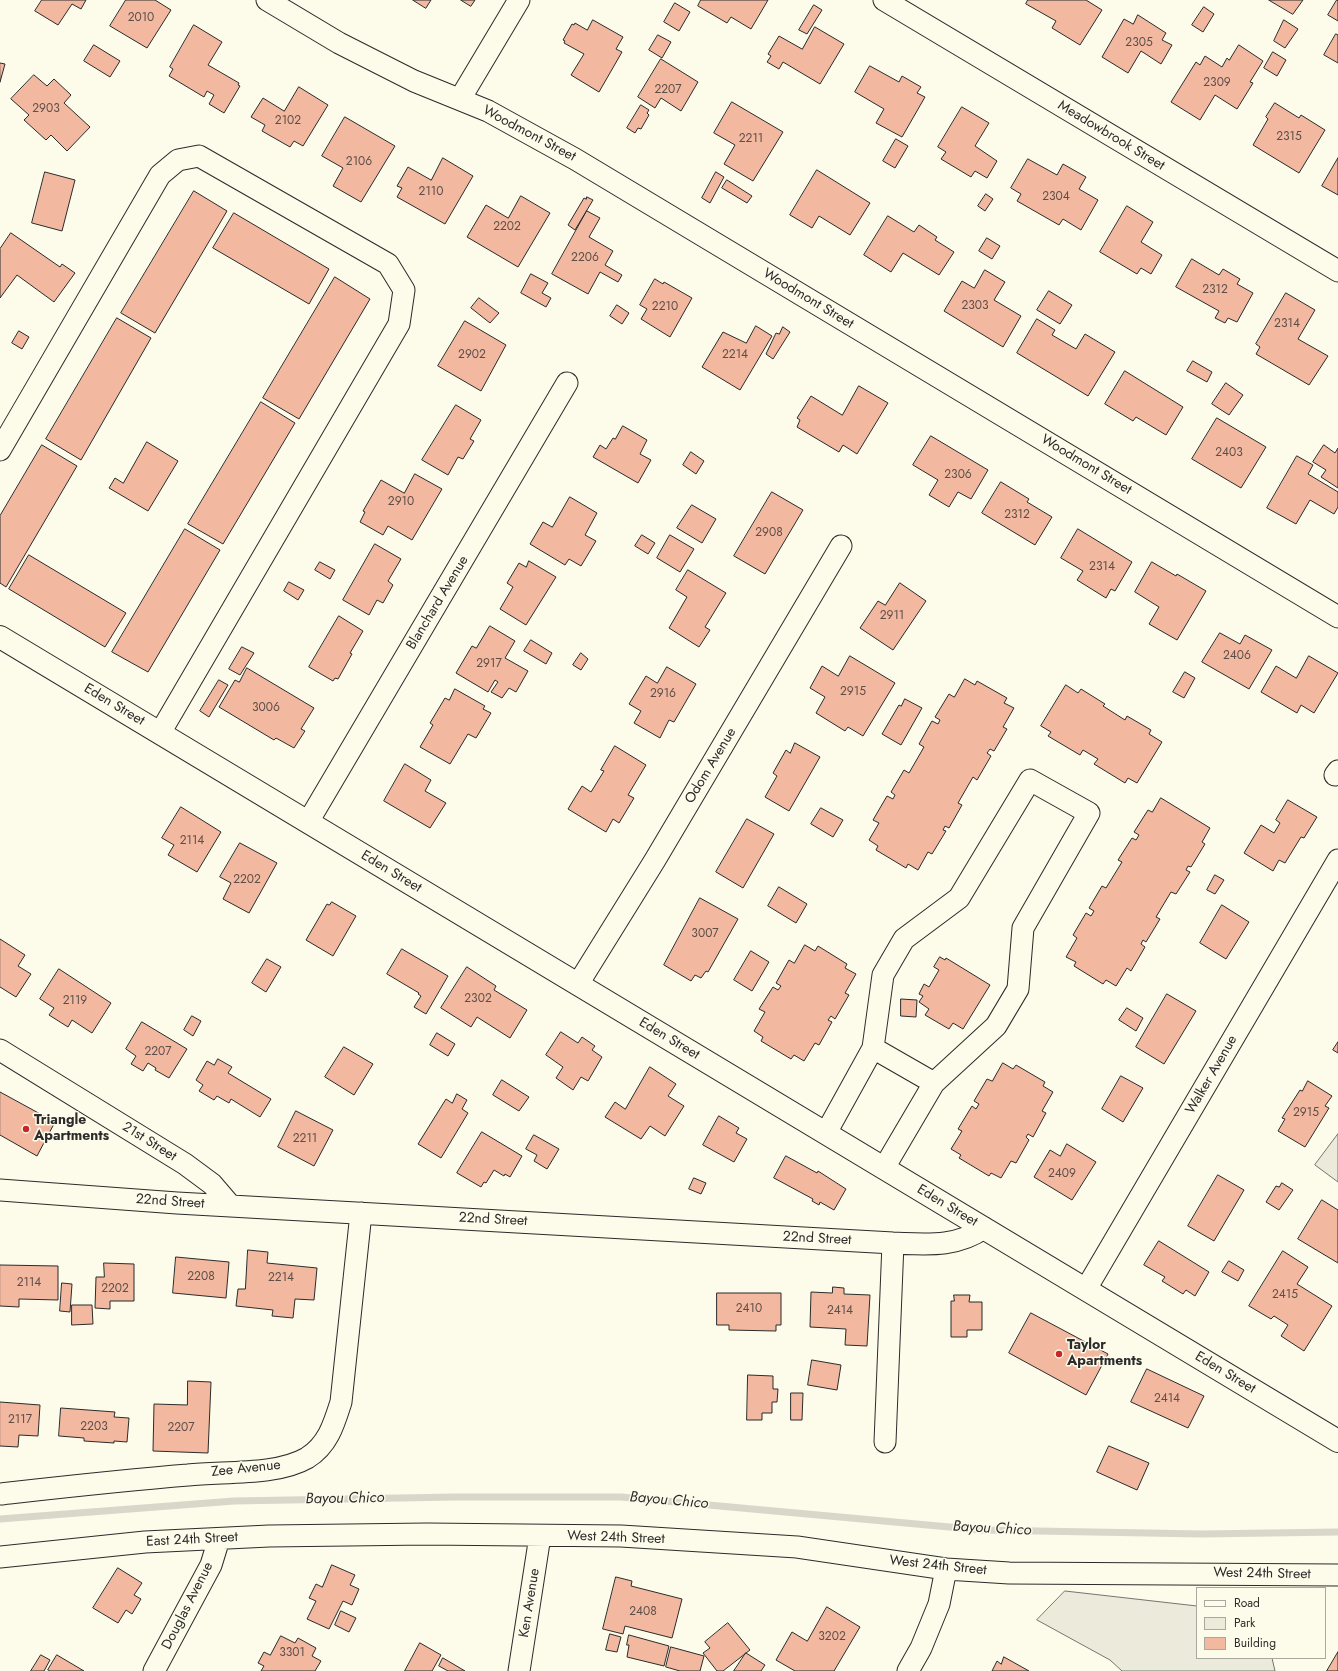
<!DOCTYPE html>
<style>
body{margin:0}
#map{position:relative;width:1338px;height:1671px;overflow:hidden;background:#fdfbea;font-family:Jost,sans-serif}
canvas{display:block}
.legend{position:absolute;left:1196px;top:1587px;width:130px;height:72px;box-sizing:border-box;background:#fdfbea;border:1px solid #a9a89e;margin:0;padding:5px 7px;list-style:none;font-size:12px;color:#2b2b2b}
.legend li{display:flex;align-items:center;gap:8px;height:20px}
.legend b{width:20px;border:1px solid #a9a89e}
</style>
<div id="map">
<canvas width="1338" height="1671"></canvas>
<ul class="legend">
<li><b style="height:5px;background:#fdfbea"></b>Road</li>
<li><b style="height:11px;background:#ecebdb"></b>Park</li>
<li><b style="height:11px;background:#f2b8a0"></b>Building</li>
</ul>
</div>
<script>
const context = document.querySelector('canvas').getContext('2d');
context.lineJoin = 'round';
function fill(path, color) { context.fillStyle = color; context.fill(path, 'evenodd'); }
function stroke(path, color, width, dash) { context.strokeStyle = color; context.lineWidth = width; context.lineCap = dash ? 'butt' : 'round'; context.setLineDash(dash || []); context.stroke(path); }
function write(font, color, halo, rows, align = 'center') {
  context.font = font + ' Jost,sans-serif'; context.lineWidth = 3; context.setLineDash([]); context.textBaseline = 'middle'; context.strokeStyle = halo; context.fillStyle = color; for (const [text, x, y, turn = 0] of rows) {
    context.save(); context.translate(x, y); context.rotate((+turn || 0) * Math.PI / 180); context.textAlign = isNaN(turn) ? turn : align; if (halo) context.strokeText(text, 0, 0); context.fillText(text, 0, 0); context.restore();
  }
}
const green = new Path2D(`
 M1338,1134V1182L1315,1165Z
 M1065,1591L1197,1606V1658H1272L1275,1671H1122L1110,1660L1037,1620Z`);
const stream = new Path2D(`
 M0,1519L234,1501L454,1497H621L982,1530L1202,1534L1338,1532`);
const building = new Path2D(`
 M42,0H86L81,9L72,4L58,25L35,11Z
 M126,0H155L171,10L147,48L110,26Z
 M413,0H431L426,8Z
 M461,0H475L471,6Z
 M701,0H768L751,29L731,17L727,23L698,6Z
 M1028,0H1086L1102,10L1080,45L1052,28L1056,21L1026,4Z
 M1269,0H1303L1293,14Z
 M1337,0L1338,1V21L1328,15Z
 M675,3L690,12L679,31L664,22Z
 M814,5L822,10L807,34L799,30Z
 M1204,7L1214,14L1203,32L1192,25Z
 M1138,15L1166,33L1162,40L1172,45L1161,64L1141,51L1128,73L1102,57L1124,19L1133,24Z
 M593,20L623,37L616,49L622,52L599,92L571,75L584,54L564,43L565,41L563,40L572,24L574,25L575,23L587,30Z
 M1284,20L1298,29L1285,48L1274,41Z
 M194,25L222,42L208,65L239,83L238,85L240,86L224,113L209,104L214,95L207,91L204,97L169,76L173,69L170,67Z
 M815,27L844,44L820,84L783,62L779,69L767,62L771,56L768,54L779,36L802,49Z
 M1336,34L1338,35V63L1324,55Z
 M658,35L671,42L662,58L649,50Z
 M94,45L120,61L110,77L84,61Z
 M1239,45L1263,61L1250,82L1253,83L1237,109L1215,95L1200,120L1171,102L1196,62L1200,65L1205,56L1222,67L1227,58L1229,60Z
 M1273,52L1286,60L1277,76L1264,68Z
 M661,59L698,82L681,111L661,98L655,108L638,97Z
 M0,63L5,64L0,82Z
 M870,66L899,82L902,76L921,87L917,93L925,97L902,137L876,123L884,109L855,92Z
 M34,75L47,86L54,79L71,95L64,103L90,127L67,151L51,135L46,140L24,120L29,115L11,99Z
 M299,87L328,105L303,146L294,141L290,147L262,131L265,125L251,117L263,98L284,111Z
 M732,102L783,132L753,181L724,164L735,145L714,133Z
 M1275,103L1299,118L1301,115L1325,130L1299,173L1253,145L1268,119L1266,117Z
 M641,105L649,110L647,113L649,115L641,129L638,128L635,133L627,128Z
 M962,107L989,123L975,146L997,161L987,178L975,171L971,177L941,159L946,152L938,147Z
 M345,117L395,146L361,202L333,186L343,168L322,156Z
 M896,139L908,146L895,168L883,161Z
 M443,158L473,176L445,224L397,197L402,188L397,186L408,167L431,180Z
 M1338,158V195L1322,186Z
 M1028,159L1057,175L1063,164L1086,177L1079,189L1098,200L1081,230L1063,219L1059,225L1017,201L1021,194L1011,188Z
 M817,170L870,203L850,235L819,216L812,228L790,215Z
 M45,172L75,180L62,231L32,223Z
 M716,172L724,177L710,203L702,198Z
 M727,180L752,196L747,203L722,188Z
 M194,191L227,211L155,333L121,313Z
 M986,194L993,199L985,211L978,206Z
 M521,196L550,213L518,267L467,237L486,205L508,218Z
 M587,197L593,200L575,230L568,225L584,198L586,199Z
 M1127,206L1153,222L1141,242L1162,255L1151,274L1141,268L1137,274L1100,252Z
 M587,211L600,218L589,237L613,251L605,265L622,275L618,282L600,272L588,294L552,274Z
 M234,213L329,269L309,304L213,248Z
 M888,216L914,232L919,225L937,237L935,240L954,252L939,275L903,253L891,272L864,255Z
 M11,233L60,267L62,264L75,273L54,302L17,275L0,298V249Z
 M987,238L1000,246L992,259L979,251Z
 M1192,259L1219,275L1223,269L1240,279L1237,284L1253,293L1237,322L1228,318L1225,323L1215,318L1219,311L1176,287Z
 M985,270L1005,282L994,300L1021,316L1003,347L944,311L962,281L974,288Z
 M531,274L548,283L542,293L551,298L546,307L521,293Z
 M335,277L370,299L299,419L263,398Z
 M655,279L663,284L664,282L692,298L670,337L641,319L647,309L640,305Z
 M1049,291L1072,305L1060,324L1037,310Z
 M1286,293L1315,310L1298,339L1328,356L1309,385L1256,354L1260,347L1256,344Z
 M479,298L499,313L490,323L471,308Z
 M617,305L629,313L622,324L610,316Z
 M117,318L151,338L81,460L46,439Z
 M1037,319L1055,330L1052,335L1076,349L1085,334L1115,352L1088,396L1017,353Z
 M465,321L506,345L481,391L438,366Z
 M756,326L772,336L740,390L702,367L723,332L746,343Z
 M783,327L790,332L773,359L766,354L776,333L779,334Z
 M19,331L29,337L22,349L12,343Z
 M1193,361L1212,372L1207,382L1187,371Z
 M1125,371L1183,407L1166,435L1136,417L1133,421L1105,404Z
 M1226,383L1243,395L1229,415L1212,404Z
 M859,386L888,403L857,454L843,445L839,452L797,427L800,420L797,418L811,396L842,415Z
 M261,402L295,423L223,544L188,524Z
 M456,405L481,420L470,439L474,441L463,459L458,457L448,475L422,460Z
 M1217,418L1266,447L1241,488L1192,459Z
 M623,426L647,440L640,454L651,460L638,483L593,457L600,445L606,449L613,438L615,439Z
 M931,436L988,470L971,499L958,492L949,507L929,495L938,480L913,465Z
 M147,442L178,461L148,511L109,488L115,478L123,483Z
 M42,445L77,466L6,587L0,583V516Z
 M1324,445L1335,453L1338,448V488L1321,477L1326,470L1313,462Z
 M691,452L704,461L696,474L683,465Z
 M1297,456L1313,465L1308,474L1338,492V507L1334,514L1310,500L1296,524L1267,508Z
 M415,474L442,489L412,540L388,526L383,535L360,522L365,512L363,511L381,480L404,493Z
 M1001,482L1029,499L1027,502L1052,517L1035,545L982,513Z
 M772,492L803,510L765,574L734,556Z
 M570,497L597,513L585,535L596,541L581,566L569,559L565,565L530,544L543,522L552,527Z
 M692,505L716,519L702,543L677,528Z
 M185,529L220,550L148,672L112,652Z
 M1078,529L1132,562L1115,591L1111,589L1106,598L1077,580L1083,571L1061,558Z
 M642,535L655,543L648,554L635,546Z
 M670,535L694,549L680,572L657,558Z
 M375,544L401,559L388,581L393,585L383,603L377,600L369,615L343,600Z
 M29,555L126,613L105,647L9,589Z
 M529,561L556,577L526,625L500,609L513,587L507,583L519,563L526,567Z
 M320,562L335,570L330,579L315,570Z
 M1152,562L1176,576L1177,574L1206,591L1177,640L1149,624L1159,607L1135,592Z
 M688,570L726,593L705,627L710,630L699,647L669,628L687,597L676,590Z
 M289,582L304,590L298,600L284,591Z
 M900,583L926,601L893,650L860,628L878,601L885,605Z
 M339,616L363,631L350,653L352,654L338,679L335,678L333,681L309,667Z
 M490,626L515,641L505,658L528,671L516,692L509,688L502,698L491,692L498,682L495,680L488,692L456,673L472,646L476,648Z
 M1220,633L1240,644L1245,635L1272,650L1249,689L1202,662Z
 M531,640L552,653L546,664L524,651Z
 M242,647L254,653L240,675L229,669Z
 M581,653L588,659L581,670L573,665Z
 M850,656L895,683L863,736L848,727L845,731L816,713L825,697L810,688L822,666L838,676Z
 M1309,656L1338,673L1314,713L1301,705L1297,713L1261,692L1276,666L1296,678Z
 M667,667L696,684L674,722L669,720L660,738L634,723L641,711L629,704L646,676L657,683Z
 M247,668L314,708L301,729L305,731L294,748L276,738L274,740L219,707L235,680L239,682Z
 M1185,672L1195,678L1184,698L1173,692Z
 M965,679L975,685L977,681L1007,698L1004,703L1014,708L1003,727L1007,729L994,751L990,749L987,753L991,756L977,780L973,777L958,803L962,805L949,828L945,826L943,830L946,831L932,854L928,852L918,870L908,864L906,868L876,850L878,846L869,840L879,823L873,820L887,796L893,799L895,795L891,792L904,770L909,773L924,747L919,744L932,721L938,724L940,720L935,717L949,694L954,697Z
 M219,680L228,685L209,717L200,711Z
 M1066,685L1078,693L1081,689L1105,704L1103,706L1125,720L1127,716L1151,730L1149,734L1162,742L1137,783L1128,778L1125,783L1094,764L1098,759L1083,750L1080,755L1048,736L1051,732L1041,726Z
 M455,689L485,706L483,709L491,713L476,738L468,734L450,764L420,747L433,725L430,723L445,698L449,700Z
 M905,699L922,708L901,745L882,734L899,705L901,706Z
 M795,743L820,757L789,811L765,797L777,776L773,773L786,750L790,753Z
 M615,746L646,765L628,795L634,798L619,823L613,819L606,832L568,809L582,786L591,792L604,771L601,770Z
 M405,764L431,780L425,791L446,803L430,828L384,801Z
 M1161,798L1210,828L1202,842L1205,844L1191,867L1188,866L1186,870L1190,872L1176,894L1171,892L1156,917L1160,919L1146,942L1143,940L1141,944L1145,947L1131,971L1127,968L1116,986L1106,980L1103,984L1074,966L1076,962L1066,957L1077,938L1073,935L1086,913L1091,916L1094,911L1089,908L1102,886L1106,888L1122,862L1118,860L1132,838L1136,840L1139,835L1134,832L1148,810L1152,812Z
 M1288,800L1317,817L1304,838L1301,837L1285,863L1279,860L1273,871L1244,853L1261,825L1274,833L1280,823L1276,820Z
 M181,807L221,832L197,872L168,855L174,845L162,838Z
 M821,808L843,820L833,837L811,824Z
 M747,819L774,834L743,888L716,872Z
 M240,843L277,863L249,913L223,899L231,883L220,877Z
 M1215,875L1224,880L1215,894L1207,890Z
 M779,887L807,904L796,923L768,906Z
 M700,898L738,919L708,972L706,971L701,978L695,975L691,981L664,965Z
 M332,902L356,916L333,956L306,940L327,904L329,905Z
 M1222,905L1249,922L1226,959L1200,943Z
 M0,939L25,955L18,966L31,974L16,997L0,987Z
 M805,945L815,951L818,946L847,964L845,968L856,974L845,993L849,995L835,1019L831,1016L828,1020L832,1022L819,1045L815,1043L804,1061L794,1055L791,1059L761,1041L763,1037L754,1031L765,1012L759,1009L773,987L778,990L781,986L776,983L789,960L794,963Z
 M402,949L448,976L426,1014L414,1007L421,996L418,994L419,993L387,974Z
 M751,951L769,962L752,991L734,980Z
 M940,957L945,960L946,958L990,985L963,1029L953,1023L949,1029L925,1015L929,1009L919,1002L923,996L919,994L924,984L929,987L939,970L934,967Z
 M267,959L281,967L266,992L252,983Z
 M467,967L496,986L494,990L527,1010L510,1038L477,1017L471,1027L441,1008Z
 M59,969L111,1003L92,1033L72,1020L68,1027L49,1015L54,1008L40,999Z
 M1167,994L1196,1011L1164,1064L1136,1047Z
 M901,999L917,1000L916,1017L901,1016Z
 M1127,1008L1143,1018L1136,1031L1119,1020Z
 M192,1016L201,1021L193,1036L184,1030Z
 M142,1022L187,1049L169,1078L155,1070L156,1068L148,1063L143,1071L131,1064L136,1056L126,1049Z
 M561,1032L578,1043L582,1037L595,1046L592,1050L602,1057L588,1081L581,1077L573,1090L556,1078L563,1067L546,1055Z
 M437,1033L455,1044L448,1056L430,1045Z
 M1338,1042V1053L1333,1050Z
 M344,1047L373,1064L354,1095L325,1077Z
 M218,1059L232,1067L228,1073L271,1099L260,1117L231,1099L229,1103L217,1096L214,1100L199,1091L203,1085L196,1080L207,1061L214,1065Z
 M1003,1063L1013,1069L1016,1065L1045,1082L1043,1086L1053,1092L1042,1111L1046,1113L1033,1137L1028,1134L1026,1137L1029,1140L1016,1163L1011,1161L1001,1178L991,1173L989,1176L959,1158L961,1155L951,1149L962,1131L958,1129L972,1106L976,1109L979,1104L974,1101L987,1079L992,1081Z
 M650,1067L676,1084L668,1096L684,1106L665,1136L650,1126L641,1139L605,1117L615,1102L625,1109Z
 M1121,1076L1143,1088L1123,1122L1102,1109Z
 M502,1080L529,1097L519,1111L493,1095Z
 M1308,1081L1332,1096L1325,1106L1329,1108L1305,1147L1278,1131L1285,1119L1282,1118L1300,1090L1302,1091Z
 M0,1092L55,1122L37,1156L0,1135Z
 M457,1094L467,1100L462,1109L468,1113L441,1158L418,1144L446,1099L452,1103Z
 M296,1111L333,1130L314,1166L278,1147Z
 M719,1116L739,1128L736,1133L747,1139L734,1162L703,1145Z
 M482,1132L522,1156L510,1177L505,1174L504,1176L494,1170L486,1183L484,1182L481,1187L457,1173Z
 M534,1135L559,1149L547,1169L534,1161L537,1155L526,1149Z
 M1067,1144L1096,1162L1072,1200L1034,1177L1050,1150L1060,1156Z
 M786,1156L817,1173L818,1171L846,1189L834,1210L820,1202L819,1205L812,1201L813,1199L774,1178Z
 M1218,1175L1244,1190L1214,1241L1188,1226Z
 M694,1178L706,1183L701,1194L689,1189Z
 M1282,1183L1293,1190L1279,1210L1266,1202L1276,1186L1279,1187Z
 M1322,1200L1338,1210V1263L1298,1239Z
 M1159,1241L1209,1272L1195,1296L1186,1290L1183,1294L1162,1281L1165,1277L1144,1265Z
 M248,1250L268,1252L267,1263L317,1268L314,1300L295,1299L293,1318L272,1316L273,1310L236,1306L238,1289H245Z
 M1283,1251L1308,1267L1297,1284L1332,1306L1304,1351L1281,1336L1288,1325L1274,1316L1271,1319L1249,1306Z
 M176,1257L229,1262L226,1298L173,1293Z
 M1229,1261L1244,1270L1238,1281L1222,1272Z
 M104,1263L134,1264V1301H110V1309L95,1308L96,1277H104Z
 M0,1265L58,1266V1300L19,1299V1307L0,1306Z
 M62,1283L72,1284L70,1312L60,1311Z
 M833,1287L844,1288V1294L870,1295L867,1346L845,1345L846,1329L810,1327L811,1292L832,1293Z
 M717,1293H781V1325H776V1331L729,1330V1325H717Z
 M954,1295H970L969,1302H982V1330H967V1337H951V1301H954Z
 M72,1305H92L93,1324L72,1325Z
 M1031,1313L1108,1354L1086,1395L1009,1353Z
 M812,1360L841,1365L837,1390L808,1385Z
 M1147,1369L1204,1396L1188,1428L1131,1402Z
 M748,1375L773,1376V1389H778L777,1402H772V1413H762V1420H747Z
 M188,1381L211,1382L208,1453L153,1451L154,1404L187,1405Z
 M791,1393H803L802,1420H791Z
 M0,1402L40,1405L38,1436L19,1435L18,1447L0,1446Z
 M61,1408L115,1412L114,1417L129,1418L127,1442L114,1441V1443L84,1441V1438L59,1436Z
 M1109,1446L1149,1463L1137,1490L1097,1472Z
 M332,1565L355,1575L350,1585L359,1589L352,1605L343,1601L329,1629L307,1619L316,1601L309,1598L316,1584L322,1587Z
 M118,1568L142,1583L134,1595L141,1599L132,1614L126,1610L118,1623L93,1608Z
 M616,1577L632,1581L631,1586L682,1599L672,1638L625,1626L623,1634L603,1629Z
 M827,1607L860,1627L834,1671H795L776,1660L792,1632L807,1641Z
 M341,1611L356,1618L349,1632L335,1625Z
 M728,1623L750,1650L723,1671H717L703,1653L710,1648L705,1642Z
 M610,1634L621,1637L617,1652L606,1650Z
 M629,1635L669,1646L664,1666L627,1657L629,1645H627Z
 M281,1636L295,1643L298,1638L316,1648L312,1656L321,1661L315,1671H261L264,1666L258,1663L264,1652L270,1655Z
 M420,1643L441,1655L432,1671H405Z
 M671,1647L704,1656L700,1671H680L666,1667Z
 M1338,1652V1671H1327Z
 M746,1653L765,1665L761,1671H734Z
 M41,1655L50,1660L44,1671H31Z
 M57,1655L84,1671H50L48,1670Z
 M1004,1657L1029,1671H992L997,1661L1001,1664Z
 M443,1658L465,1671H448L439,1666Z`);
const minor = new Path2D(`
 M267,0L339,43L414,81L488,111L575,159L1338,617
 M884,0L1338,271
 M460,99L519,0
 M0,450L160,175L178,160L199,156L388,264L404,290L399,324L160,733
 M1335,775L1338,771
 M308,822L567,383
 M578,984L655,860L841,546
 M873,1048L934,1083
 M0,1050L185,1164L212,1184L230,1205
 M826,1133L873,1048L883,975L904,939L959,898L1030,780L1089,813L1023,928L1018,989L996,1026L934,1083L884,1168
 M0,1190L177,1203L893,1243C925,1244 956,1248 984,1228
 M1086,1289L1338,860
 M885,1442L893,1243
 M0,1494C63,1487 125,1480 188,1475C222,1471 276,1476 307,1458C328,1445 334,1424 341,1402L361,1213
 M0,1557L145,1542L269,1536L427,1534L621,1536L797,1547L946,1569L1009,1573L1338,1575
 M154,1671L211,1565L219,1539
 M519,1671L540,1536
 M908,1671L921,1648L939,1604L946,1569`);
const tertiary = new Path2D(`
 M0,637L1338,1441`);
const markers = [
 [26,1129,4,"#c62828"],
 [1059,1354,4,"#c62828"]
];
const numberNames = [
 ["2010",141,18],
 ["2305",1139,43],
 ["2309",1217,83],
 ["2207",668,90],
 ["2903",46,109],
 ["2102",288,121],
 ["2315",1289,137],
 ["2211",751,139],
 ["2106",359,162],
 ["2110",431,192],
 ["2304",1056,197],
 ["2202",507,227],
 ["2206",585,258],
 ["2312",1215,290],
 ["2303",975,306],
 ["2210",665,307],
 ["2314",1287,324],
 ["2902",472,355],
 ["2214",735,355],
 ["2403",1229,453],
 ["2306",958,475],
 ["2910",401,502],
 ["2312",1017,515],
 ["2908",769,533],
 ["2314",1102,567],
 ["2911",892,616],
 ["2406",1237,656],
 ["2917",489,664],
 ["2915",853,692],
 ["2916",663,694],
 ["3006",266,708],
 ["2114",192,841],
 ["2202",247,880],
 ["3007",705,934],
 ["2302",478,999],
 ["2119",75,1001],
 ["2207",158,1052],
 ["2915",1306,1113],
 ["2211",305,1139],
 ["2409",1062,1174],
 ["2208",201,1277],
 ["2214",281,1278],
 ["2114",29,1283],
 ["2202",115,1289],
 ["2415",1285,1295],
 ["2410",749,1309],
 ["2414",840,1311],
 ["2414",1167,1399],
 ["2117",20,1420],
 ["2203",94,1427],
 ["2207",181,1428],
 ["2408",643,1612],
 ["3202",832,1637],
 ["3301",292,1653]
];
const streetNames = [
 ["Woodmont Street",529,134,28],
 ["Meadowbrook Street",1111,136,31],
 ["Woodmont Street",808,299,31],
 ["Woodmont Street",1086,465,31],
 ["Blanchard Avenue",438,603,-59],
 ["Eden Street",114,705,31],
 ["Odom Avenue",711,766,-59],
 ["Eden Street",391,872,31],
 ["Eden Street",669,1039,31],
 ["Walker Avenue",1212,1075,-60],
 ["21st Street",149,1142,32],
 ["22nd Street",170,1202,4],
 ["Eden Street",947,1206,31],
 ["22nd Street",493,1220,3],
 ["22nd Street",817,1239,3],
 ["Eden Street",1225,1373,31],
 ["Zee Avenue",246,1469,-6],
 ["West 24th Street",616,1538,2],
 ["East 24th Street",192,1540,-3],
 ["West 24th Street",938,1566,6],
 ["West 24th Street",1262,1574,1],
 ["Ken Avenue",530,1603,-81],
 ["Douglas Avenue",188,1606,-63]
];
const poiNames = [
 ["Triangle",34,1121],
 ["Apartments",34,1137],
 ["Taylor",1067,1346],
 ["Apartments",1067,1362]
];
const waterNames = [
 ["Bayou Chico",345,1499,-1],
 ["Bayou Chico",669,1501,5],
 ["Bayou Chico",992,1529,3]
];
fill(green, '#ecebdb');
stroke(green, '#74746e', 1);
stroke(stream, '#d8d7c9', 7);
fill(building, '#f2b8a0');
stroke(building, '#2b2b2b', 1);
stroke(minor, '#2b2b2b', 23);
stroke(tertiary, '#2b2b2b', 24);
stroke(minor, '#fdfbea', 21);
stroke(tertiary, '#fdfbea', 22);
for (const [x, y, r, color] of markers) { const dot = new Path2D(); dot.arc(x, y, r, 0, 2 * Math.PI); context.fillStyle = color; context.fill(dot); stroke(dot, '#fdfbea', 1.5); }
write('12px', '#5d4e48', null, numberNames);
write('14px', '#2b2b2b', '#fdfbea', streetNames);
write('bold 14px', '#2b2b2b', '#fdfbea', poiNames, 'left');
write('italic 15px', '#2b2b2b', '#fdfbea', waterNames);
</script>
